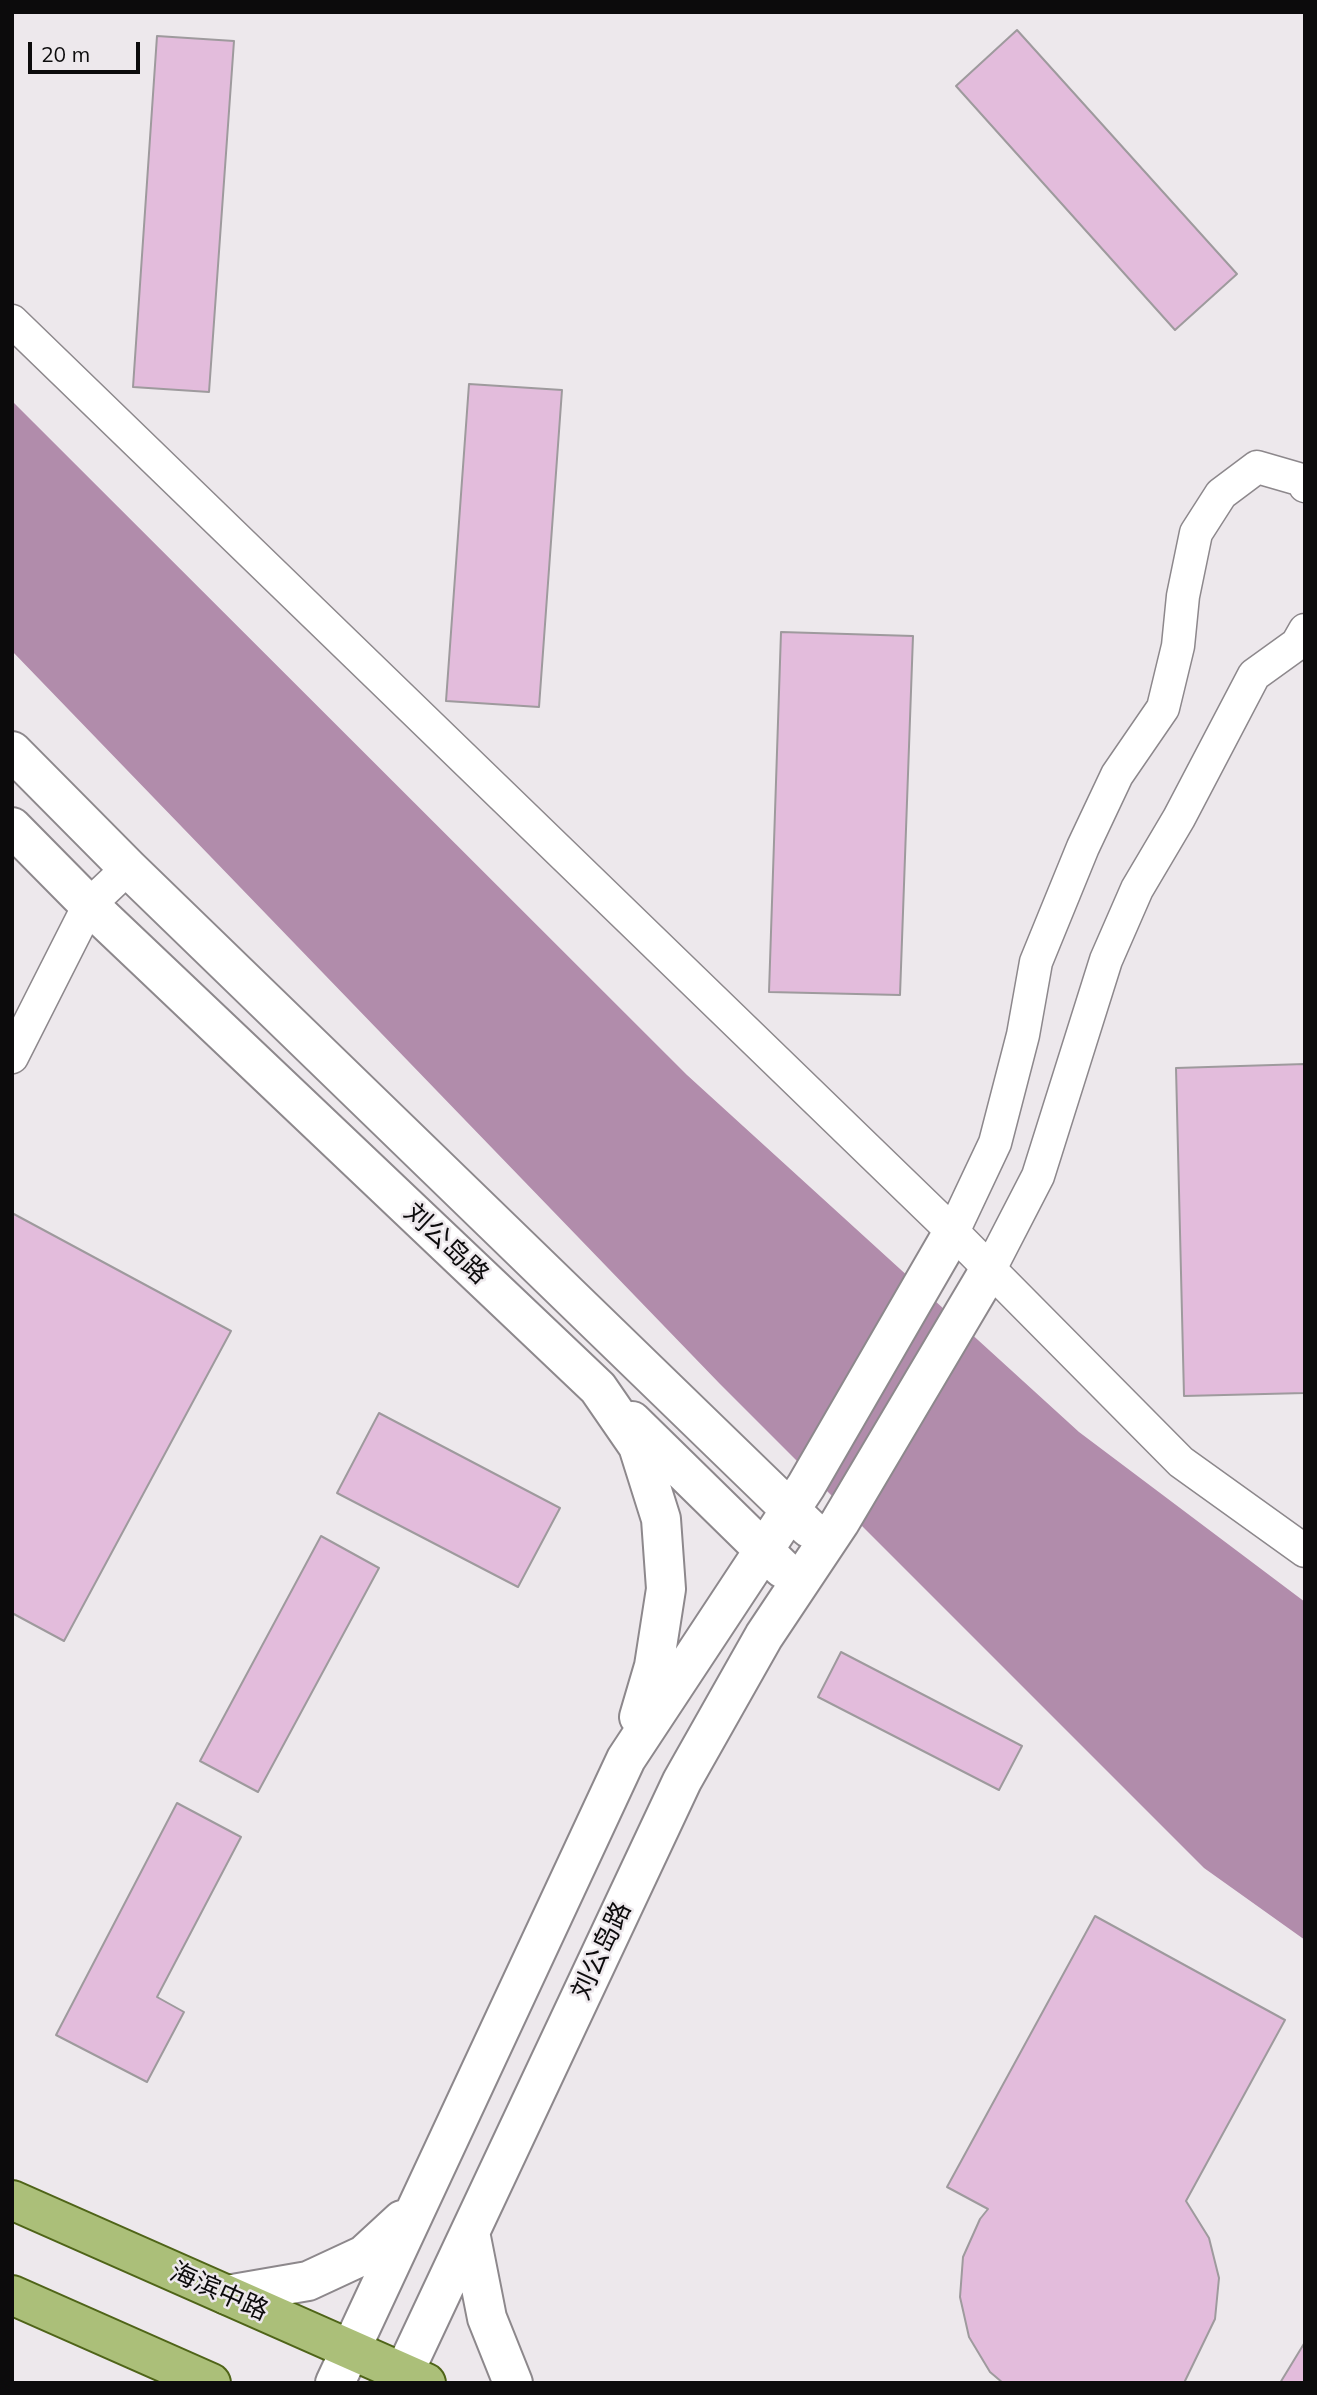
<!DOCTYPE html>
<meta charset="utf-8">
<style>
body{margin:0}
#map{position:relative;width:1317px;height:2395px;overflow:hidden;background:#ede8ec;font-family:Mulish,sans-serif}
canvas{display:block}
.frame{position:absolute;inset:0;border:14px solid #0c0b0c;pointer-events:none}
.scale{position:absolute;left:28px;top:42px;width:112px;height:32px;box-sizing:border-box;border:4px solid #0c0b0c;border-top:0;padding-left:9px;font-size:21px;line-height:24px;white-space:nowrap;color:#0c0b0c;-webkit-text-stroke:5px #ede8ec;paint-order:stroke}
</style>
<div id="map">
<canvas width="1317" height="2395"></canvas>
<div class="frame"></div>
<div class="scale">20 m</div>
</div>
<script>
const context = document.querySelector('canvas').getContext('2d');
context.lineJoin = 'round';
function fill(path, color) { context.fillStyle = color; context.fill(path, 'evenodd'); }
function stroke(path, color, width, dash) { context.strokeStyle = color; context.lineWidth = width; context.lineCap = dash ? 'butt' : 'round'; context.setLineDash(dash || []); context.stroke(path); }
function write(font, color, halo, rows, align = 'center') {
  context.font = font + ' Mulish,"Noto Sans SC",sans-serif'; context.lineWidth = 5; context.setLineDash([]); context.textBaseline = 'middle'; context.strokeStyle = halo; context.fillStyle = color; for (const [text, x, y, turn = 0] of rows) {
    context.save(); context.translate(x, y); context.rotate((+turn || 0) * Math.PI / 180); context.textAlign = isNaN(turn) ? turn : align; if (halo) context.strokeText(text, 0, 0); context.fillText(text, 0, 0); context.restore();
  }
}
const water = new Path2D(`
 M12,401L687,1075L1079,1432L1305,1602V1940L1204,1868L720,1384L12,651Z`);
const building = new Path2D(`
 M1017,30L1237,274L1175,330L956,86Z
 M157,36L234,41L209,392L133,387Z
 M469,384L562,390L539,707L446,701Z
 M781,632L913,636L900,995L769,992Z
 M1305,1064V1393L1184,1396L1176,1068Z
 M12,1213L231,1331L64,1641L12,1613Z
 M379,1413L560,1508L518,1587L337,1493Z
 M321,1536L379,1568L258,1792L200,1761Z
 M841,1652L1022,1746L999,1790L818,1697Z
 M177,1803L241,1837L157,1997L184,2012L147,2082L56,2035Z
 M1095,1916L1285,2020L1186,2201L1209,2238L1219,2278L1215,2319L1184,2383H1003L990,2372L969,2337L960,2297L963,2257L980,2219L988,2209L947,2187Z
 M1305,2342V2383H1280Z`);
const street = new Path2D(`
 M12,321L953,1232L1181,1462L1305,1551
 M12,1057L89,905L128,868
 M953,1232L995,1143L1023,1035L1036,962L1083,847L1117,775L1163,708L1178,646L1183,596L1196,533L1221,494L1257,467L1302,480L1305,486
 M990,1269L1038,1176L1106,960L1137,889L1179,818L1254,675L1297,644L1305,630`);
const secondary = new Path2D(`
 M12,751L128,868L809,1528
 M12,827L89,905L598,1388L638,1446L661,1519L666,1589L654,1666L639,1717
 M632,1421L782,1568
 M470,2232L487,2318L513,2383
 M227,2295L308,2281L364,2255L402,2220
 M335,2383L626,1759L806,1486L953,1232
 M399,2383L682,1781L764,1636L840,1522L990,1269`);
const primary = new Path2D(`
 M12,2200L426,2383
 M12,2295L211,2383`);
const streetNames = [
 ["刘公岛路",446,1244,43],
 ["刘公岛路",602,1951,-65],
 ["海滨中路",219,2292,24]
];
fill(water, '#b18cab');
fill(building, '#e3bcdc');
stroke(building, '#9e9a9d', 2);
stroke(street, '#8d888c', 35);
stroke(secondary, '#8d888c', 42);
stroke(primary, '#4f6418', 42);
stroke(street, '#fff', 32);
stroke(secondary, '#fff', 38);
stroke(primary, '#abbf79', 38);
write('26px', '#0c0b0c', '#ede8ec', streetNames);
</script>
